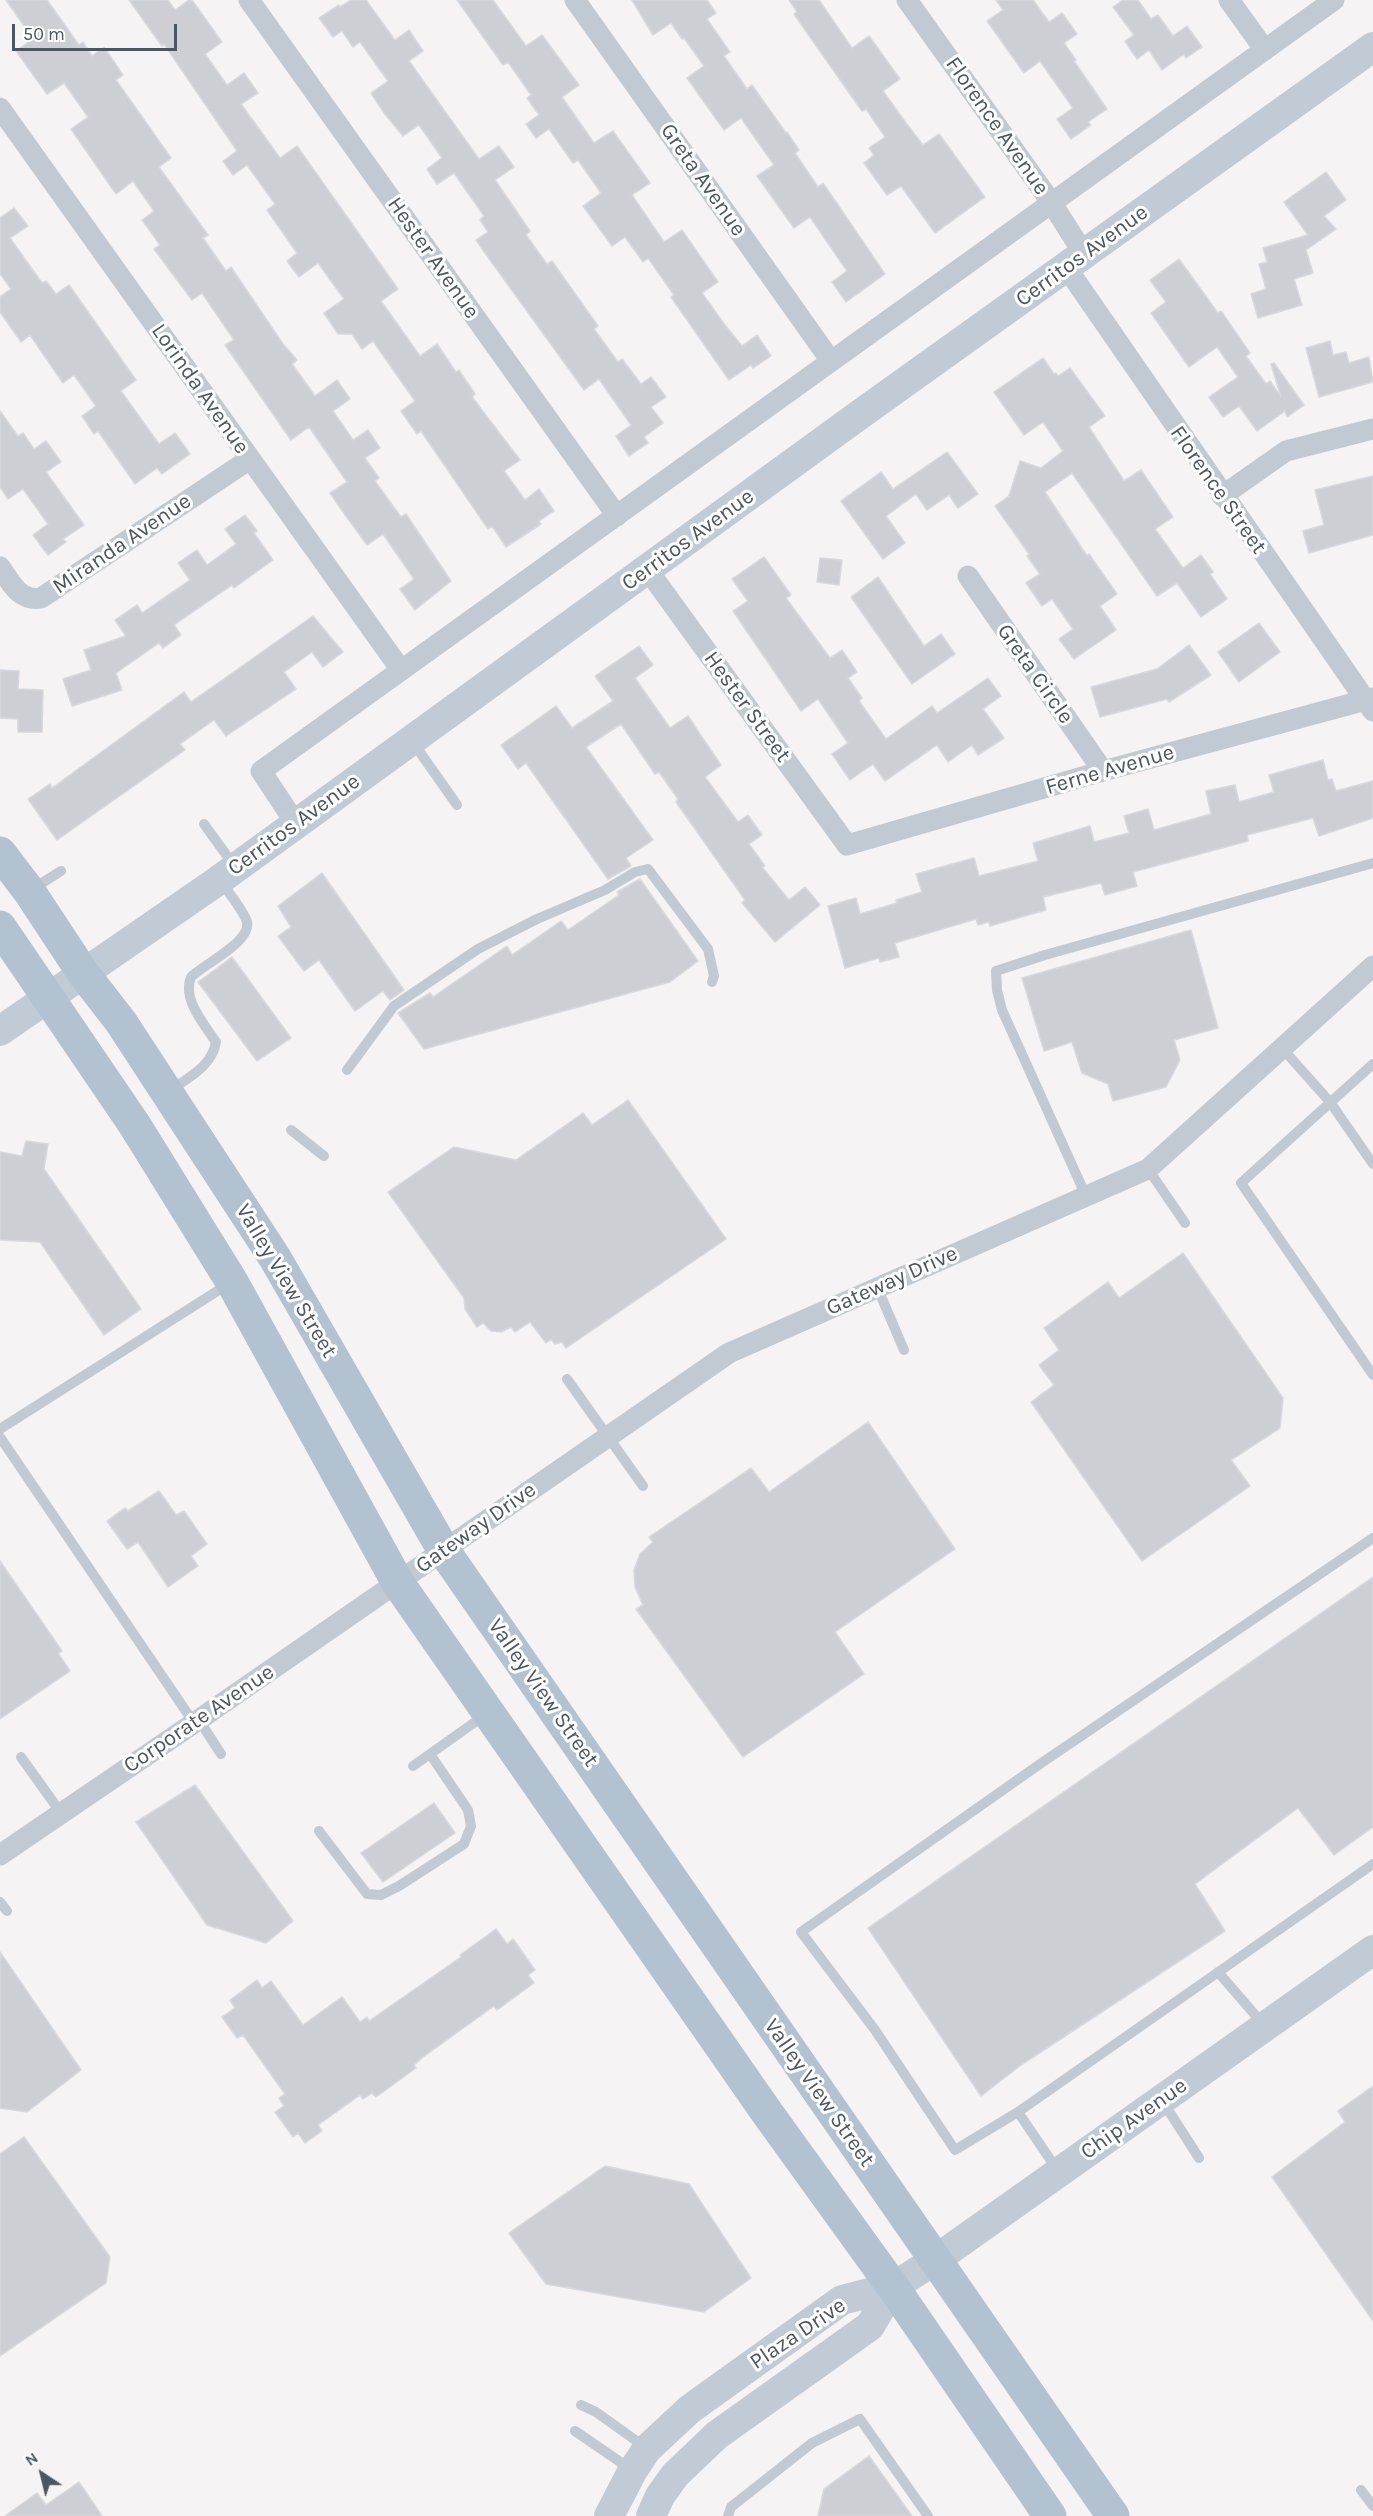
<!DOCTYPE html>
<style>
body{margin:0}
#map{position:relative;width:1373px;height:2516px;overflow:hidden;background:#f5f3f3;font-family:Karla,sans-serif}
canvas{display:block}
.north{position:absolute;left:12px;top:2444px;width:60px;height:60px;-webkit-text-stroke:4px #fff;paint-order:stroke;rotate:325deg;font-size:16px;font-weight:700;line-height:24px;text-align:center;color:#4a5661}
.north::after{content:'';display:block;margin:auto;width:21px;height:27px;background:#4a5661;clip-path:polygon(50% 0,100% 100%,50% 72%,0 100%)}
.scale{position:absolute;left:12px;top:24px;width:165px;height:27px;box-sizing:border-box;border:3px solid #4a5661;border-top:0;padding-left:8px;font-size:18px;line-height:21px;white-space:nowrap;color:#4a5661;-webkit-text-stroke:4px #fff;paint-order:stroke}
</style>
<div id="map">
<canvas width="1373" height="2516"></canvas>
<div class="north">N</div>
<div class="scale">50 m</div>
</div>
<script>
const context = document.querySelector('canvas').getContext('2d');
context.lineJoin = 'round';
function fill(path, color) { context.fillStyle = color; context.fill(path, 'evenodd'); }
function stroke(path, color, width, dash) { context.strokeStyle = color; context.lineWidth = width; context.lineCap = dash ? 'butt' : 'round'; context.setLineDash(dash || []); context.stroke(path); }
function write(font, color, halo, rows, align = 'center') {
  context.font = font + ' Karla,sans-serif'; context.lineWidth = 6; context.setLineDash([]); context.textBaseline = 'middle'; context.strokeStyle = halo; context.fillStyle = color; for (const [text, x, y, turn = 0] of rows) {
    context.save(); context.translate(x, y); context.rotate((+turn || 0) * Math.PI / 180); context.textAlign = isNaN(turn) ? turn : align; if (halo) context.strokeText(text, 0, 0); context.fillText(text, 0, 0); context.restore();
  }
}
const building = new Path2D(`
 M6,0H47L79,45L83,42L92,56L104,47L123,75L116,80L171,158L159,167L208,235L203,238L226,271L231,267L283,344L297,360L292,364L315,396L337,380L350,399L333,411L353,440L368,430L380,448L365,458L379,478L375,481L401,517L406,514L451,581L415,610L400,589L414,579L383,534L367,545L343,512L330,493L347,482L309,427L291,440L225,345L234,340L202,293L192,300L154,249L160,245L142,220L154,211L133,181L116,194L71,129L88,117L64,83L47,94L16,51L33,39Z
 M129,0H168L175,10L189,0H192L222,42L205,54L227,85L244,73L258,93L241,104L280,158L297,146L398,289L381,301L420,356L437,344L456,372L459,370L475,394L472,397L520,460L504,471L525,500L539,489L554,511L539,521L541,524L506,547L492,526L488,529L421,431L417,434L401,411L415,401L373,341L362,349L352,334H338L324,313L344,299L318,263L299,277L287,261L297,253L267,210L275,204L247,165L233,175L223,161L237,151L164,44L162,46Z
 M351,0H366L395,40L409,30L423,51L409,61L479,159L499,146L514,167L495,180L530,231L526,235L547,264L552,261L598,326L594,329L618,362L622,359L641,384L651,377L666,397L651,407L663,423L644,437L648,443L629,456L616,436L631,425L599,379L584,390L490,260L476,240L488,232L480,220L484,216L454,173L437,184L427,169L442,158L419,125L403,136L384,113L371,93L388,81L360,42L353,47L342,31L333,37L319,18L339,5L340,7Z
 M457,0H493L526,46L542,35L579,85L562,97L594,143L613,131L650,183L632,195L664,242L682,230L718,282L702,293L725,325L742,346L757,335L771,356L753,368L751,365L729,380L671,297L674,295L648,258L643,262L625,237L612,246L583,206L601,193L578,160L573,163L549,129L536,138L526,124L539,115L527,98L531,95L508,62L503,65Z
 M632,0H707L716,13L707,19L730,52L724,56L747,89L752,85L786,133L787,132L799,150L795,153L818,187L823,183L885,274L846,302L832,282L847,271L810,217L794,228L757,176L774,165L741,118L724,130L687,78L704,66L684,38L682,39L671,23L653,35Z
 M789,0H819L852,48L869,36L900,79L883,91L906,123L923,145L939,134L985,197L935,233L901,186L887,195L864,163L874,155L869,148L885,137L866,109L862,111L812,40L794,14L797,12Z
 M996,0H1033L1049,22L1062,13L1077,34L1064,43L1076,60L1074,61L1107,109L1088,122L1091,125L1071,139L1057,119L1073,108L1040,61L1024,73L987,21L1003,10Z
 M1123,0H1138L1151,19L1158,15L1173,36L1187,26L1202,47L1186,58L1184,54L1162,70L1149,50L1137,59L1125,41L1134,35L1113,7Z
 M1326,172L1346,200L1324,216L1336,229L1306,250L1313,273L1294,279L1302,305L1258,318L1251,294L1266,289L1259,264L1267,262L1263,248L1308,235L1284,202Z
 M14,208L28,226L10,238L42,283L46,281L56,294L69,285L136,380L121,391L159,444L175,433L190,454L162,474L157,468L135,484L98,431L94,434L82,416L96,406L74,375L63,383L30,335L21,342L0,312V297L11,289L0,274V218Z
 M1179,259L1218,313L1221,311L1250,353L1246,356L1266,384L1270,381L1281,397L1271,364L1274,363L1304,405L1287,417L1285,411L1257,431L1239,406L1223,417L1209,397L1238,377L1217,347L1189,367L1151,313L1166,302L1150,280Z
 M1330,341L1333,355L1346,352L1349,363L1369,357L1373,382L1319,397L1306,348Z
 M1043,358L1054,374L1056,373L1058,376L1070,368L1105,416L1089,427L1124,481L1141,470L1173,517L1155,529L1183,568L1201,555L1213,572L1210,574L1227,599L1201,617L1177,583L1157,596L1072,473L1045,492L1087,556L1089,554L1117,594L1100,606L1116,630L1074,659L1059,639L1073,629L1052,599L1042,606L1026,583L1040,574L1027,556L1029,554L995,506L1009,496L1020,461L1041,468L1063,451L1043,422L1024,435L994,392Z
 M0,411L18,436L23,433L34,449L46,441L61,462L46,472L84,525L63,539L66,542L48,555L33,535L48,524L23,489L8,499L0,487Z
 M947,452L978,494L958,508L949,495L927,510L916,494L886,516L905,543L883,559L841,501L881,472L893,489Z
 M1373,476V535L1309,553L1303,531L1324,525L1315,490Z
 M245,515L257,531L254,533L273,560L234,588L232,585L174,625L181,635L163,648L159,643L116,673L122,690L72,706L63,679L91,670L84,650L126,636L115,620L137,605L142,613L190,580L178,563L197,550L207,565L236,544L225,529Z
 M764,557L791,595L786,598L830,658L842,650L857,672L848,678L862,698L859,701L886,739L932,706L937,713L988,678L1001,696L983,709L1004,738L978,755L972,745L948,762L937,745L885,781L873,764L850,780L832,754L848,743L818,699L801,711L733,611L748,601L732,579Z
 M820,558L842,560L839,585L817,582Z
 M878,577L924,646L941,634L955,654L912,684L851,597Z
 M313,616L343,652L323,667L312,652L284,672L296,689L226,736L214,720L180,744L185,750L57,840L28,799L50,784L52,788L184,692L191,702Z
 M1259,623L1280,652L1239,682L1218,652Z
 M1189,645L1211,675L1169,702L1167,699L1100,717L1091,687L1157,669Z
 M639,646L653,665L635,678L670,728L688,716L704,740L721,765L705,777L738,822L748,815L762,835L749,844L765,866L762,867L789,900L805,887L820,905L775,942L742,903L745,900L676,802L678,799L659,772L655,774L621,724L586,747L653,840L626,858L631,866L608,879L526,763L518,769L501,745L556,706L572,728L613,701L595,676Z
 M0,670L19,671L18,689L43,690L42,732H18V719L0,718Z
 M1323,760L1328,780L1332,779L1336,791L1373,781V818L1319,836L1313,818L1247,835L1248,841L1133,872L1137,886L1105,895L1101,883L1043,897L1046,910L990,926L989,922L978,925L976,919L895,943L899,957L880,962L879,958L845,968L828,906L856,898L860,914L897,903L896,900L922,892L916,874L974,858L979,876L1038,861L1033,843L1090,826L1094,842L1129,833L1124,816L1148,809L1154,830L1211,814L1206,791L1235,785L1239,802L1274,792L1269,775Z
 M322,873L404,990L390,1000L383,991L355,1011L319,960L304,971L278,936L291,927L278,906Z
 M640,879L698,961L670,982L424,1049L398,1013L430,993L433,997L507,946L512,955L561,921L568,930L619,895L617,892Z
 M1191,930L1218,1028L1174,1040L1180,1060L1166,1087L1113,1101L1108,1084L1082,1073L1072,1042L1044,1051L1022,978Z
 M232,957L291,1038L257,1061L198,982Z
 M628,1100L726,1239L566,1348L562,1342L555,1344L551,1339L546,1343L530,1322L515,1332L511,1327L501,1332L491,1331L483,1323L477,1327L465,1309L464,1298L388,1192L454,1147L516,1160L583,1113L592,1125Z
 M26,1141L48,1144L44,1169L141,1309L104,1335L40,1242L0,1240V1152L22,1156Z
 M1183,1253L1283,1398L1280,1428L1231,1460L1250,1486L1142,1561L1031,1402L1054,1385L1039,1365L1059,1350L1044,1328L1108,1282L1119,1298Z
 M868,1422L955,1549L835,1632L864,1674L743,1757L636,1609L643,1605L635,1587L634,1570L640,1554L653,1542L649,1537L751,1468L769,1492Z
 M159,1491L176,1515L184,1511L207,1544L191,1556L198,1566L168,1587L138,1542L127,1549L107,1521L125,1508L128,1511Z
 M0,1561L62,1651L58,1653L70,1671L0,1719Z
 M1373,1577V1827L1334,1855L1298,1808L1195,1884L1225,1931L1021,2065L981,2096L868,1928Z
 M195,1785L293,1921L266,1943L207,1925L136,1822Z
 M434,1803L455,1833L383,1882L361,1853Z
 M496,1929L507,1944L513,1939L535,1970L528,1975L534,1983L497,2010L494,2006L423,2057L414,2065L416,2068L376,2097L372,2093L363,2099L360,2095L318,2125L322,2131L305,2143L298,2133L293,2137L275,2112L284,2106L279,2098L285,2094L243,2035L237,2038L222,2017L235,2008L230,2000L257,1980L262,1988L271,1981L303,2025L342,1997L360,2022L367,2017L369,2021L461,1957L460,1955Z
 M0,1952L81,2070L27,2112L0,2108Z
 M1373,2086V2321L1272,2177L1345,2122L1338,2111Z
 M24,2137L110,2257L106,2283L0,2356V2154Z
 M605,2166L689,2184L751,2278L704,2312L546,2284L509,2233Z
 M869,2456L912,2516H818L824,2489Z
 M79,2482L102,2516H5L37,2493L46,2505Z`);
const lane = new Path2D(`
 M412,741L457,805
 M204,824L235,867
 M31,890L61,871
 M1282,1048L1330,1102L1373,1164
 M1373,1064L1241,1183L1373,1375
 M347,1070L394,1006L478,949L537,919L605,890L635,872L648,869L708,949L714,976L712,982
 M171,1090C189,1077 212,1066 216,1042C204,1024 182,999 191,977C205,963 256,940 246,919C240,906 228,892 220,880
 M291,1130L324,1156
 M1148,1169L1185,1223
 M1086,1196L1002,1010L997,990L996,971L1045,955L1373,863
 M877,1287L904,1350
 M567,1379L643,1486
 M0,1429L230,1283
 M0,1437L194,1723
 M199,1720L221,1754
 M21,1757L61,1813
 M413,1766L485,1715
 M319,1831L367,1894L381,1895L399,1886L464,1844L471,1826L468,1810L430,1754
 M0,1902L7,1911
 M1218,1972L1263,2024
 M1163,2102L1199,2158
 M1018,2112L1373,1864
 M1058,2171L1018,2112L955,2150L875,2030L801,1932L1040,1764L1373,1538
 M581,2405L596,2412L645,2447
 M575,2431L632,2470
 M1361,2490L1373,2506
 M728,2516L731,2507L812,2443L860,2419L928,2516`);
const street = new Path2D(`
 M249,0L617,516
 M575,0L831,361
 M907,0L1051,202L1084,254
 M1229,0L1265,50
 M0,108L401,670
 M1066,267L1373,711
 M1222,496L1286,451L1373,429
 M0,567C11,582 19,602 41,598L250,459
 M647,569L847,845L1103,771L1373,698
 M968,576L1103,771
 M296,824L261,771L1334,0
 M0,1855L194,1723L729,1353L1148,1169L1373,966`);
const secondary = new Path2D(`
 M0,1031L219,880L862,413L1373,47
 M609,2516L633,2470L647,2449L690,2409L842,2300L893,2287L935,2260L1373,1950
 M651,2516L660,2496L675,2475L717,2435L870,2326L893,2287`);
const primary = new Path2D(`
 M0,853L29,891L83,973L121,1022L275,1258L444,1551L1113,2516
 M0,927L134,1124L232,1282L398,1583L768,2114L893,2287L1050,2516`);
const streetNames = [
 ["Florence Avenue",997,126,55],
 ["Greta Avenue",703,180,55],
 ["Cerritos Avenue",1082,256,-36],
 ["Hester Avenue",433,258,55],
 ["Lorinda Avenue",200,389,55],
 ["Florence Street",1218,490,55],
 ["Cerritos Avenue",688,540,-36],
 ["Miranda Avenue",122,544,-34],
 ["Greta Circle",1035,674,55],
 ["Hester Street",747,707,54],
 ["Ferne Avenue",1110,770,-16],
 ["Cerritos Avenue",294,825,-36],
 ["Valley View Street",286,1281,59],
 ["Gateway Drive",892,1281,-24],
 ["Gateway Drive",476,1528,-35],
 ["Valley View Street",543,1693,55],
 ["Corporate Avenue",199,1719,-34],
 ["Valley View Street",819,2093,55],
 ["Chip Avenue",1134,2119,-35],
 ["Plaza Drive",798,2334,-34]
];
fill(building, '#cdcfd5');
stroke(building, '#d7d9de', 1.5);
stroke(lane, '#c1cad2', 10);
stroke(street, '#c1cad2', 21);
stroke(secondary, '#c1cbd6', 30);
stroke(primary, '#b3c2d1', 33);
write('22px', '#4a5661', '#fff', streetNames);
</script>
